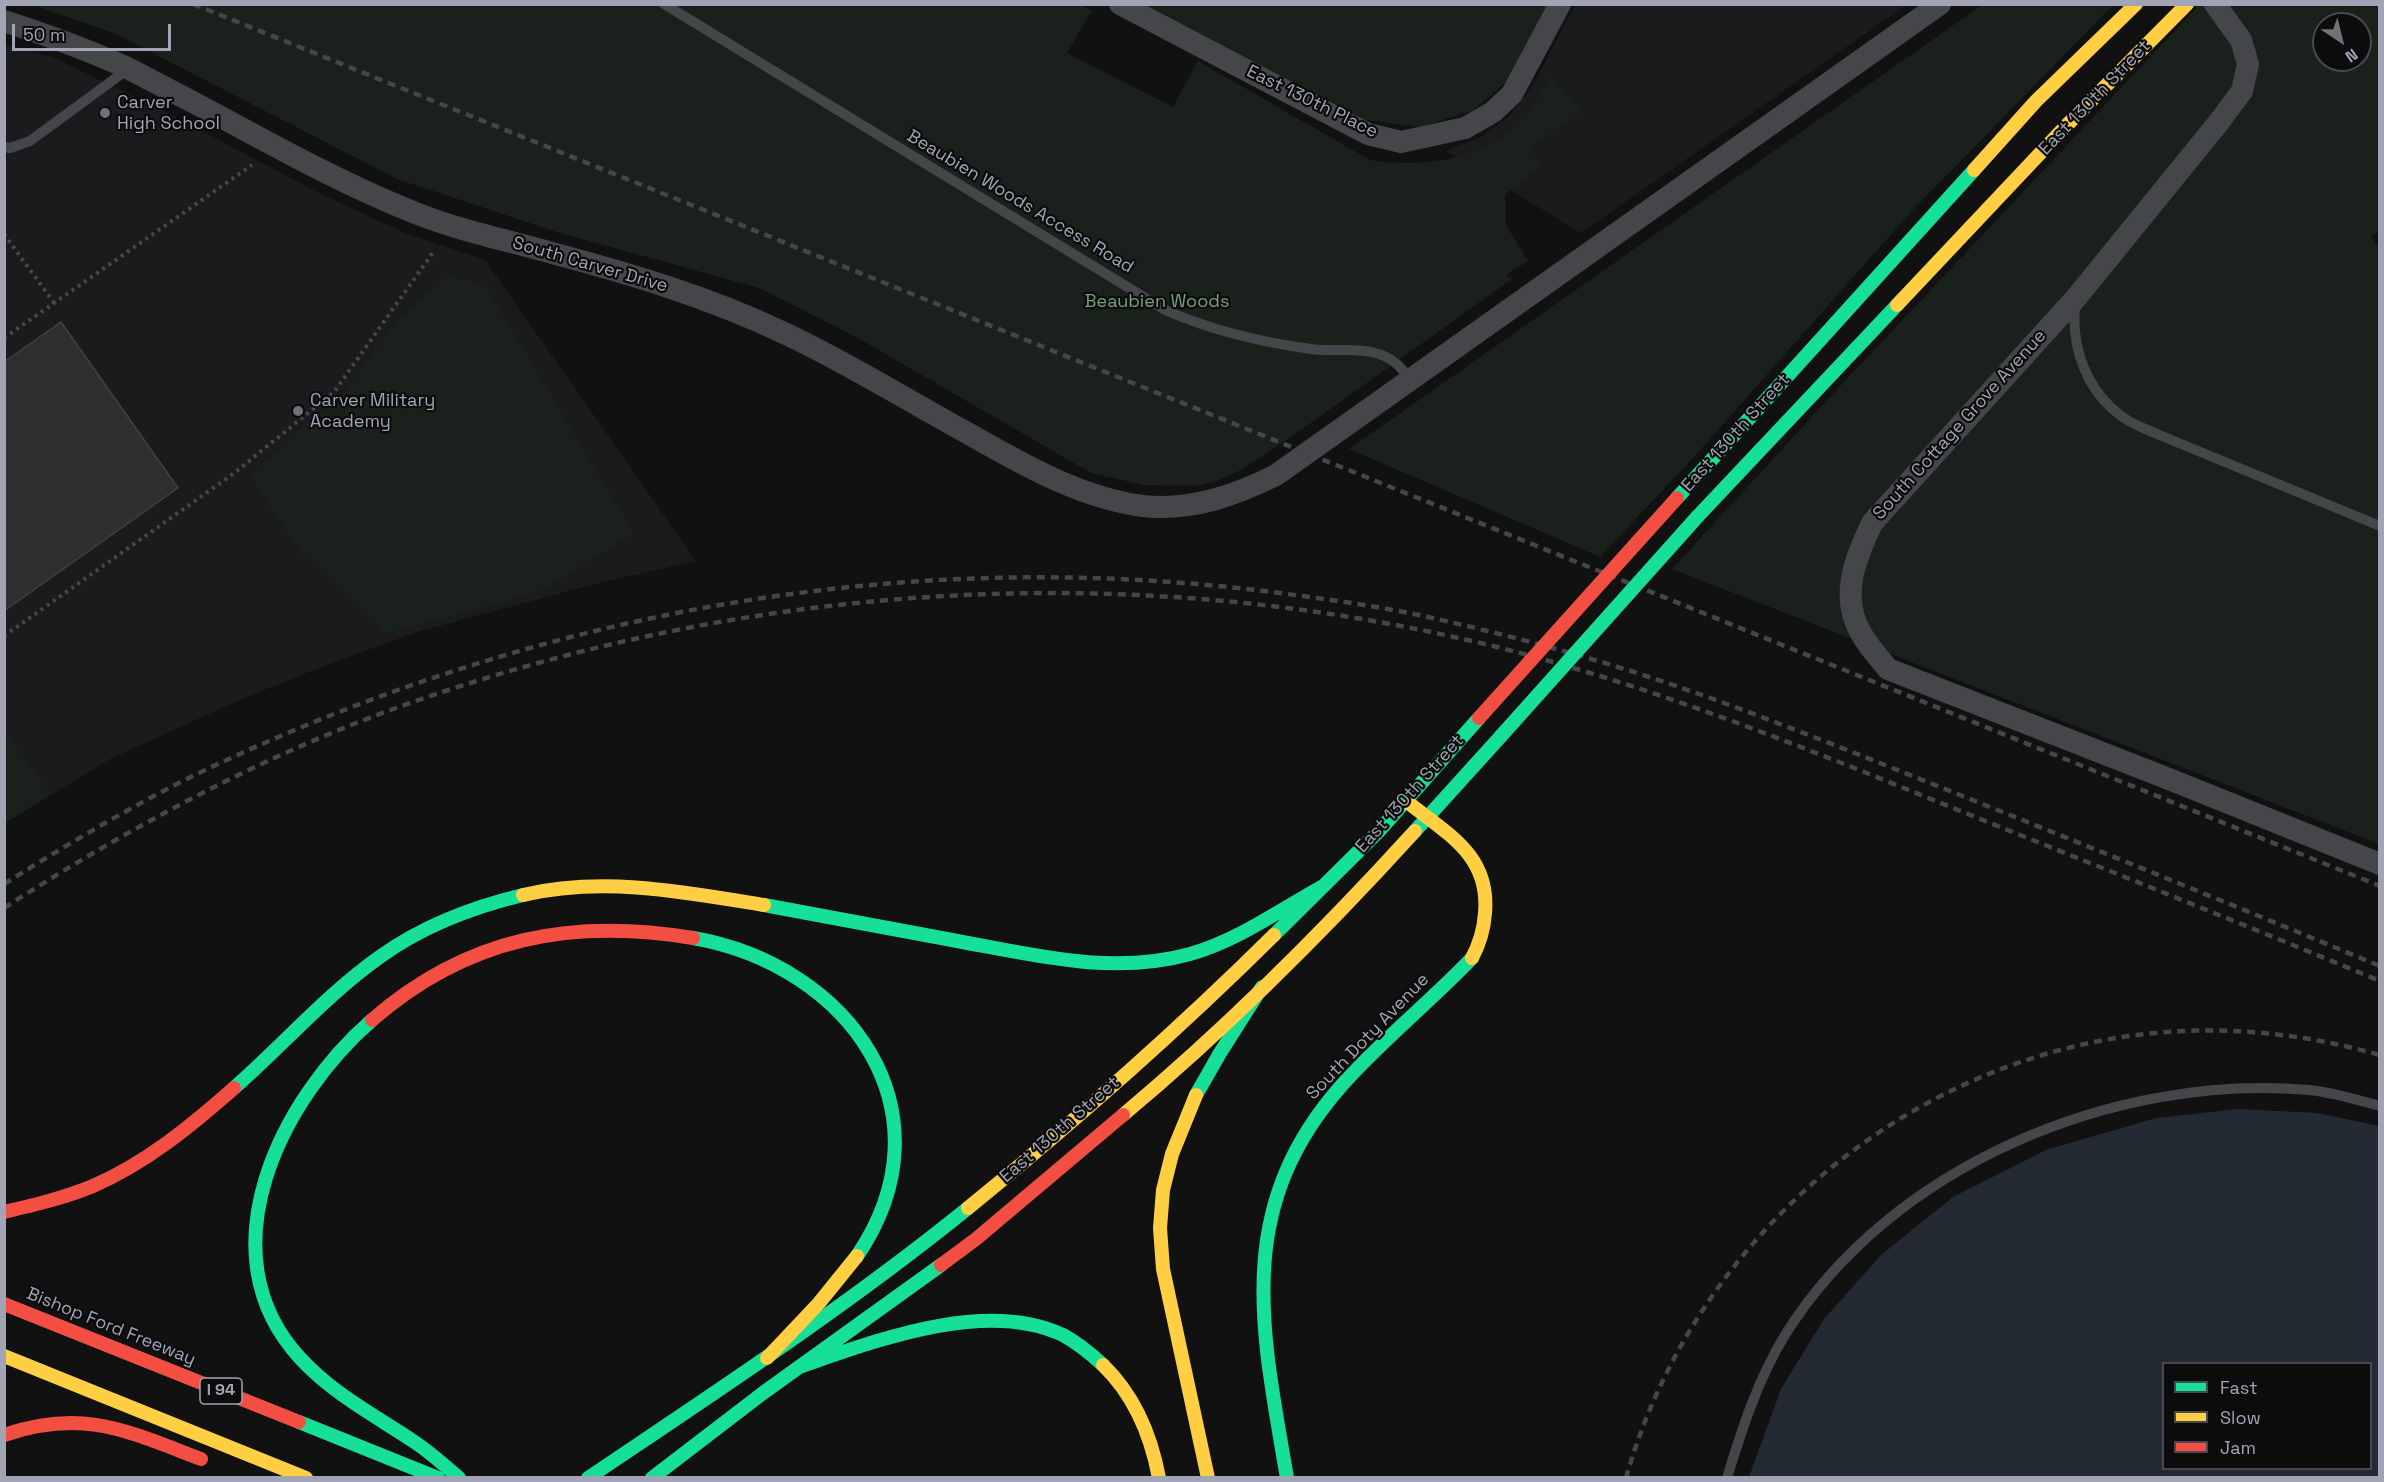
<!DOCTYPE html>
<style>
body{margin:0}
#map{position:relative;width:2384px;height:1482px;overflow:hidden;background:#111;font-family:"Space Grotesk",sans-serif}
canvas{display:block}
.frame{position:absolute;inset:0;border:6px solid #a1a4b4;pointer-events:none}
.legend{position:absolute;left:2162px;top:1362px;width:210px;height:108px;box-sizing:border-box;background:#0c0c0d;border:2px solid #484950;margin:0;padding:8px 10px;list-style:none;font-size:18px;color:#a1a4b4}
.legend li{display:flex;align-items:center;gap:12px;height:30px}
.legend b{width:30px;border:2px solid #484950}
.north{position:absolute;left:2312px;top:12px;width:60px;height:60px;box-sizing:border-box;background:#0c0c0d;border:2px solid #484950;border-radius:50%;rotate:145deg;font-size:16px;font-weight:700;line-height:24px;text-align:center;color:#a1a4b4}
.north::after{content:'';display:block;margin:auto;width:21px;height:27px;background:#6f717b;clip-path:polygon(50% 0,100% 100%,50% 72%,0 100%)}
.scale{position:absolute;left:12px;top:24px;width:159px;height:27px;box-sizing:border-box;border:3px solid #a1a4b4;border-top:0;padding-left:8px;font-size:18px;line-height:21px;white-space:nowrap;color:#a1a4b4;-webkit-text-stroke:4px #0c0c0d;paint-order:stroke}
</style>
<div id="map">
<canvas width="2384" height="1482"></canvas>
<div class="frame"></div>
<ul class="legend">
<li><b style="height:8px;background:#16e098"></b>Fast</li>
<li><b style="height:8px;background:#ffcf43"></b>Slow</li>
<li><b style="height:8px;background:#f24e42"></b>Jam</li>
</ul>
<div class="north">N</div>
<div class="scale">50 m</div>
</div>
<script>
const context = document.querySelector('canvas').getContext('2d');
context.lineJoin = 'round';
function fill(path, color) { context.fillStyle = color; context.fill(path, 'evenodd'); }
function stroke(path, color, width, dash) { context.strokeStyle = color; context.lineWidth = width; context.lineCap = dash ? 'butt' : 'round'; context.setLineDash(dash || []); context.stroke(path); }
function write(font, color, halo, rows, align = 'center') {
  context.font = font + ' "Space Grotesk",sans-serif'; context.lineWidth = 4.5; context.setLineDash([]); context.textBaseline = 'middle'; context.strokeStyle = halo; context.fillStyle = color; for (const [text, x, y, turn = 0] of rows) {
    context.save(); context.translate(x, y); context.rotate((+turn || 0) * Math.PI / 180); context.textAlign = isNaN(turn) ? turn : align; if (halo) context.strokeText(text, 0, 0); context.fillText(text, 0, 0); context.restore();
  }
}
const built = new Path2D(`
 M1575,5H1906L1581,233L1446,151L1483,136L1508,117L1533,85Z
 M5,45L52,57L156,107L321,194L405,233L485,260L696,561L599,583L417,632L329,664L244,698L112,758L5,823Z`);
const green = new Path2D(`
 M33,5H1080L1092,10L1067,53L1173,107L1198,61L1370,160C1420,168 1477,161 1517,125C1532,111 1541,93 1551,76L1582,111L1530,148L1542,165L1505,195L1506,225L1528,261L1506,275L1512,279L1294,435L1241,470L1217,481L1193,486L1144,485L1091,473L856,337L759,288L560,233L397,179L114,33Z
 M1146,5H1547L1509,80L1472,111L1420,127L1366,120Z
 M1982,5H2113L1911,212L1694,457L1600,557L1349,449Z
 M2199,5H2379L2380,230L2371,237L2380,249L2379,844L1672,569L1829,398ZM2324,24H2360V60H2324Z
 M446,276L484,284L634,533L542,591L385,634L301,553L250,475L343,393L398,320Z
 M4,730L51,794L5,823H4Z`);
const water = new Path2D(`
 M2238,1109L2317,1113L2379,1126V1477H1749L1781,1389L1824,1319L1881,1255L1953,1197L2046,1150L2156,1118ZM2164,1364H2370V1468H2164Z`);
const building = new Path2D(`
 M61,322L178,488L4,611V362Z`);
const path = new Path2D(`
 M4,234L54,303
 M4,338L252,165
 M4,636L233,474L334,392L434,251`);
const lane = new Path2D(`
 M664,4L1165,310C1213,331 1259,342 1311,349C1331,352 1355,347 1375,353C1392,357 1400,366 1410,379
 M4,147L10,148L30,141L128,69
 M2075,305C2071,349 2087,392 2124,418C2134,425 2146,429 2157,434L2380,526
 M1727,1478C1742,1429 1758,1379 1785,1335C1890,1166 2114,1073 2309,1090C2332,1092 2357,1100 2380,1106`);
const street = new Path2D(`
 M1120,4L1368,134L1401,142L1465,128L1493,112L1512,94L1560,4
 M2215,4L2241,40L2248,64L2242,91L2219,122L2076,298L1872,523C1855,560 1839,597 1862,635C1869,647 1879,658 1888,669L2174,781L2380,864
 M4,21C44,34 83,48 121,65C144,76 167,89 189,100C263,139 335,181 413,212C457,230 506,240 552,253C631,274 708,297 782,332C847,362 908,401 971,435C1024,465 1081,498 1143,506C1191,511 1234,496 1276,475L1940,4`);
const fast = new Path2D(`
 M1677,498L1974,170
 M1698,516L1897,305
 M1415,831L1501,736
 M764,905C826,916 889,928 952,940C1030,954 1111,976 1190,954C1237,941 1280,910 1323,886
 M1274,935L1378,832L1479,718
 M693,938C849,965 955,1112 857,1256
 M372,1020C281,1099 203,1253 300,1358C333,1394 374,1415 413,1441C430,1452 444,1465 459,1478
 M234,1088C283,1045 327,994 381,956C423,926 473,907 523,895
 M1196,1095L1220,1053L1262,987
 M799,1367C875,1341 985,1298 1063,1335C1078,1343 1091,1354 1103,1365
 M299,1422L438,1478
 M588,1478C717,1391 847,1306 968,1208
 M652,1478L763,1393L941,1265
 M1287,1478C1262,1330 1232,1209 1342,1085C1382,1040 1430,1002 1472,958`);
const slow = new Path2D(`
 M1974,170L2036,101L2136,4
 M1897,305L2064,128L2187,4
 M1410,804C1449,835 1490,856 1485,913C1484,928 1479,945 1472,958
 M523,895C603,876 685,892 764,905
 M1196,1095L1172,1154L1163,1190L1160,1228L1163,1269L1208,1478
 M1123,1115C1227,1028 1324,931 1415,831
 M968,1208C1074,1122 1177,1031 1274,935
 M4,1356L306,1478
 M767,1358L819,1303L857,1256
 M1103,1365C1135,1396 1151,1435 1159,1478`);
const jam = new Path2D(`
 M372,1020C467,937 572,918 693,938
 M4,1212C34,1205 64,1198 93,1186C146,1163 191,1126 234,1088
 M941,1265L976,1239L1123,1115
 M4,1304L299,1422
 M4,1435C84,1408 127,1431 201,1459`);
const rail = new Path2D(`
 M193,4L2380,886
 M4,884C68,844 133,805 201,772C534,613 897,546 1264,591C1326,599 1388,607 1450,622C1527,640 1604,661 1679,687C1774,720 1867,758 1960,795C2100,851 2240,908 2380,966
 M4,908C127,829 258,758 396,708C750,581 1132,557 1497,647C1652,686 1801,746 1948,806C2092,864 2236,921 2380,981
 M1626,1478C1696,1229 1925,1042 2184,1031C2250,1028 2316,1037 2380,1055`);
const fastBridge = new Path2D(`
 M1501,736L1698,516`);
const jamBridge = new Path2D(`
 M1479,718L1677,498`);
const markers = [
 [105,113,6,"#6f717b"],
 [298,411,6,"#6f717b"]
];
const shields = [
 [221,1391,42]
];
const shieldNames = [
 ["I 94",221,1391]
];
const streetNames = [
 ["East 130th Street",2095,98,-46],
 ["East 130th Place",1312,102,26],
 ["Beaubien Woods Access Road",1020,202,31],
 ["South Carver Drive",590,265,16],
 ["South Cottage Grove Avenue",1960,425,-48],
 ["East 130th Street",1736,433,-48],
 ["East 130th Street",1410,794,-48],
 ["South Doty Avenue",1368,1037,-46],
 ["East 130th Street",1060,1130,-41],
 ["Bishop Ford Freeway",111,1327,22]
];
const poiNames = [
 ["Carver",117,103],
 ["High School",117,124],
 ["Carver Military",310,401],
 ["Academy",310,422]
];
const parkNames = [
 ["Beaubien Woods",1157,302]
];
fill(built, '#1b1b1d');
fill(green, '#1a201b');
fill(water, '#242a33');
fill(building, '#2f2f31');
stroke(building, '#404045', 1.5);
stroke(path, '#47474c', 4, [3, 4.5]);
stroke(lane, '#45464a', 10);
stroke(street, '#45464a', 22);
stroke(fast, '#16e098', 14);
stroke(slow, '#ffcf43', 14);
stroke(jam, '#f24e42', 14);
stroke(rail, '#45464a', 4.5, [8, 6]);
stroke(fastBridge, '#16e098', 14);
stroke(jamBridge, '#f24e42', 14);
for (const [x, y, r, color] of markers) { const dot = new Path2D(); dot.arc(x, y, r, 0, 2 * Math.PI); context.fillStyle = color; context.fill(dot); stroke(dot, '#0c0c0d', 2); }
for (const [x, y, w] of shields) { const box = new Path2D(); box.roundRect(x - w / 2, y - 13, w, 26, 4.5); context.fillStyle = '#0c0c0d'; context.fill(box); stroke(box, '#a1a4b4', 1.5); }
write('bold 16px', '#a1a4b4', null, shieldNames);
write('18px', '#a1a4b4', '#0c0c0d', streetNames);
write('18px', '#a1a4b4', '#0c0c0d', poiNames, 'left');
write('18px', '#76a17e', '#0c0c0d', parkNames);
</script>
